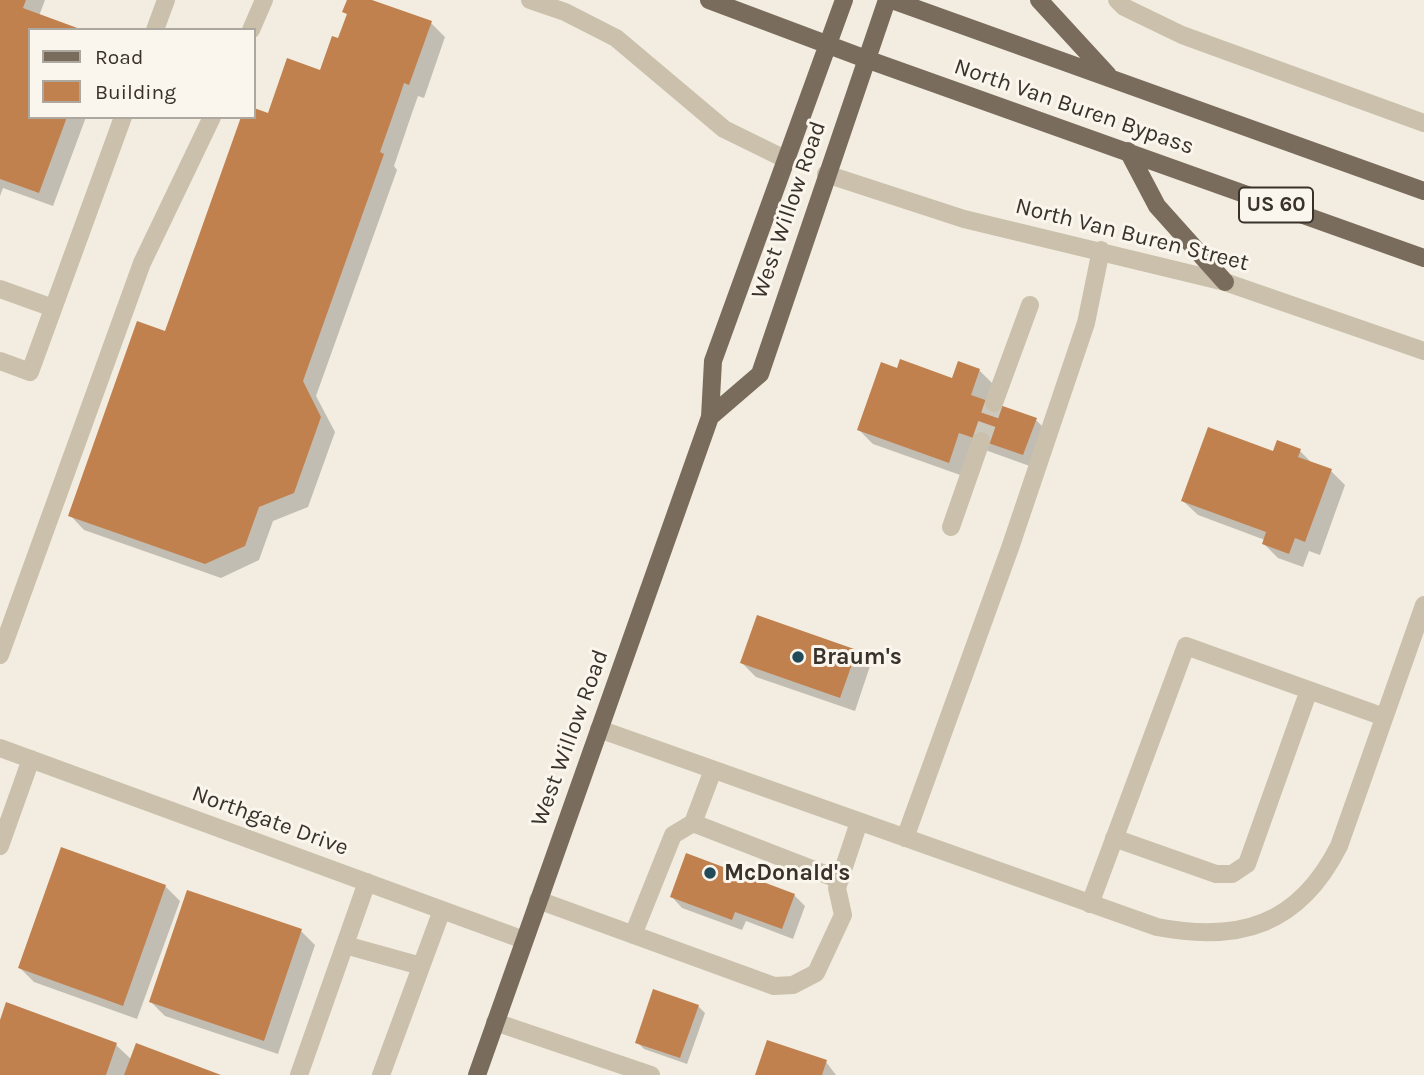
<!DOCTYPE html>
<style>
body{margin:0}
#map{position:relative;width:1424px;height:1075px;overflow:hidden;background:#f2ede0;font-family:Karla,sans-serif}
canvas{display:block}
.legend{position:absolute;left:28px;top:28px;width:228px;height:91px;box-sizing:border-box;background:#faf6ed;border:2px solid #ada89f;margin:0;padding:9px 12px;list-style:none;font-size:21px;color:#39322b}
.legend li{display:flex;align-items:center;gap:14px;height:35px}
.legend b{width:35px;border:2px solid #ada89f}
</style>
<div id="map">
<canvas width="1424" height="1075"></canvas>
<ul class="legend">
<li><b style="height:9px;background:#7a6c5c"></b>Road</li>
<li><b style="height:19px;background:#c1814f"></b>Building</li>
</ul>
</div>
<script>
const context = document.querySelector('canvas').getContext('2d');
context.lineJoin = 'round';
function fill(path, color) { context.fillStyle = color; context.fill(path, 'evenodd'); }
function stroke(path, color, width, dash) { context.strokeStyle = color; context.lineWidth = width; context.lineCap = dash ? 'butt' : 'round'; context.setLineDash(dash || []); context.stroke(path); }
function write(font, color, halo, rows, align = 'center') {
  context.font = font + ' Karla,sans-serif'; context.lineWidth = 6; context.setLineDash([]); context.textBaseline = 'middle'; context.strokeStyle = halo; context.fillStyle = color; for (const [text, x, y, turn = 0] of rows) {
    context.save(); context.translate(x, y); context.rotate((+turn || 0) * Math.PI / 180); context.textAlign = isNaN(turn) ? turn : align; if (halo) context.strokeText(text, 0, 0); context.fillText(text, 0, 0); context.restore();
  }
}
const shadow = new Path2D(`
 M0,0H45L39,16L76,30H30V117H86L53,206L3,188L0,196Z
 M349,0H366L431,23L445,37L424,98L418,96L412,113L394,166L397,170L316,396L335,432L308,507L273,521L259,560L221,578L84,530L70,515L166,333L254,117V109L269,115L321,72L339,40L348,15L344,12Z
 M959,364L979,370L994,385L987,403L1036,420L1050,434L1038,469L974,446L963,476L873,444L859,430L898,370L954,380Z
 M1300,451L1314,465L1331,471L1345,485L1320,555L1309,551L1303,567L1278,558L1264,544L1265,540L1198,515L1183,501L1274,453Z
 M856,651L870,666L855,711L756,677L742,663Z
 M63,850L165,886L180,901L137,1019L34,982L20,968Z
 M794,895L805,906L793,939L746,921L742,930L682,908L672,897Z
 M301,931L315,945L278,1054L165,1016L151,1002Z
 M698,1006L705,1013L687,1064L644,1049L637,1042Z
 M0,1025L116,1045L132,1060L216,1075H0Z
 M826,1062L836,1075H757Z`);
const building = new Path2D(`
 M0,0H26L23,8L80,29L30,30V117H67L39,193L0,179Z
 M347,0H372L432,21L409,85L404,83L399,98L380,152L384,154L303,381L321,417L294,493L259,507L245,546L205,564L68,516L137,321L165,331L241,117H254V108L268,113L287,58L320,70L332,36L338,38L347,14L342,12Z
 M900,359L952,378L958,361L980,369L971,395L1037,418L1023,455L959,433L949,463L857,430L881,362L897,368Z
 M1208,427L1273,451L1277,440L1301,449L1298,457L1332,469L1305,542L1295,538L1289,554L1262,544L1266,532L1181,501Z
 M757,615L857,650L840,698L740,663Z
 M61,847L166,885L123,1006L18,968Z
 M686,853L795,894L782,929L735,912L732,920L670,897Z
 M187,890L302,929L264,1041L149,1002Z
 M653,989L699,1005L680,1058L635,1043Z
 M6,1002L117,1043L106,1075H0V1020Z
 M767,1040L827,1060L822,1075H755Z
 M136,1043L221,1075H124Z`);
const minorTunnel = new Path2D(`
 M981,441L994,403`);
const minor = new Path2D(`
 M530,0L565,12L616,38L724,129L785,159
 M1117,0L1124,7L1182,35L1424,123
 M155,30L166,0
 M251,30L264,0
 M826,174L964,219L1225,282L1424,351
 M0,289L53,308
 M0,361L30,372L123,117
 M994,403L1030,305
 M951,527L981,441
 M0,655L142,263L212,117
 M599,729L1157,927C1240,943 1299,925 1339,846L1424,605
 M0,748L524,940
 M693,823L840,880
 M905,838L1010,548L1086,323L1101,250
 M1114,838L1216,874H1232L1247,864L1309,690
 M0,846L31,759
 M538,900L774,986L793,985L816,973L843,915L837,888L859,822
 M1090,904L1186,646L1384,717
 M633,935L673,835L693,823L713,770
 M345,945L421,966
 M495,1022L651,1075
 M299,1075L367,882
 M381,1075L442,910`);
const major = new Path2D(`
 M709,0L866,59L1424,258
 M892,0L1424,191
 M1039,0L1108,75
 M1128,151L1157,206L1225,282
 M710,417L760,374L887,0
 M477,1075L710,417L713,361L844,0`);
const markers = [
 [798,657,7,"#214b59"],
 [710,873,7,"#214b59"]
];
const shields = [
 [1276,205,74]
];
const shieldNames = [
 ["US 60",1276,205]
];
const streetNames = [
 ["North Van Buren Bypass",1074,107,19],
 ["West Willow Road",789,210,-71],
 ["North Van Buren Street",1132,235,14],
 ["West Willow Road",570,738,-70],
 ["Northgate Drive",270,821,20]
];
const poiNames = [
 ["Braum's",812,657],
 ["McDonald's",724,873]
];
fill(shadow, '#0003');
fill(building, '#c1814f');
stroke(minorTunnel, '#cdc8bc', 18, [18, 9]);
stroke(minor, '#cac0ac', 18);
stroke(major, '#7a6c5c', 18);
for (const [x, y, r, color] of markers) { const dot = new Path2D(); dot.arc(x, y, r, 0, 2 * Math.PI); context.fillStyle = color; context.fill(dot); stroke(dot, '#faf6ed', 2.5); }
for (const [x, y, w] of shields) { const box = new Path2D(); box.roundRect(x - w / 2, y - 17.5, w, 35, 5); context.fillStyle = '#faf6ed'; context.fill(box); stroke(box, '#39322b', 2); }
write('bold 21px', '#39322b', null, shieldNames);
write('23px', '#39322b', '#faf6ed', streetNames);
write('bold 23px', '#39322b', '#faf6ed', poiNames, 'left');
</script>
